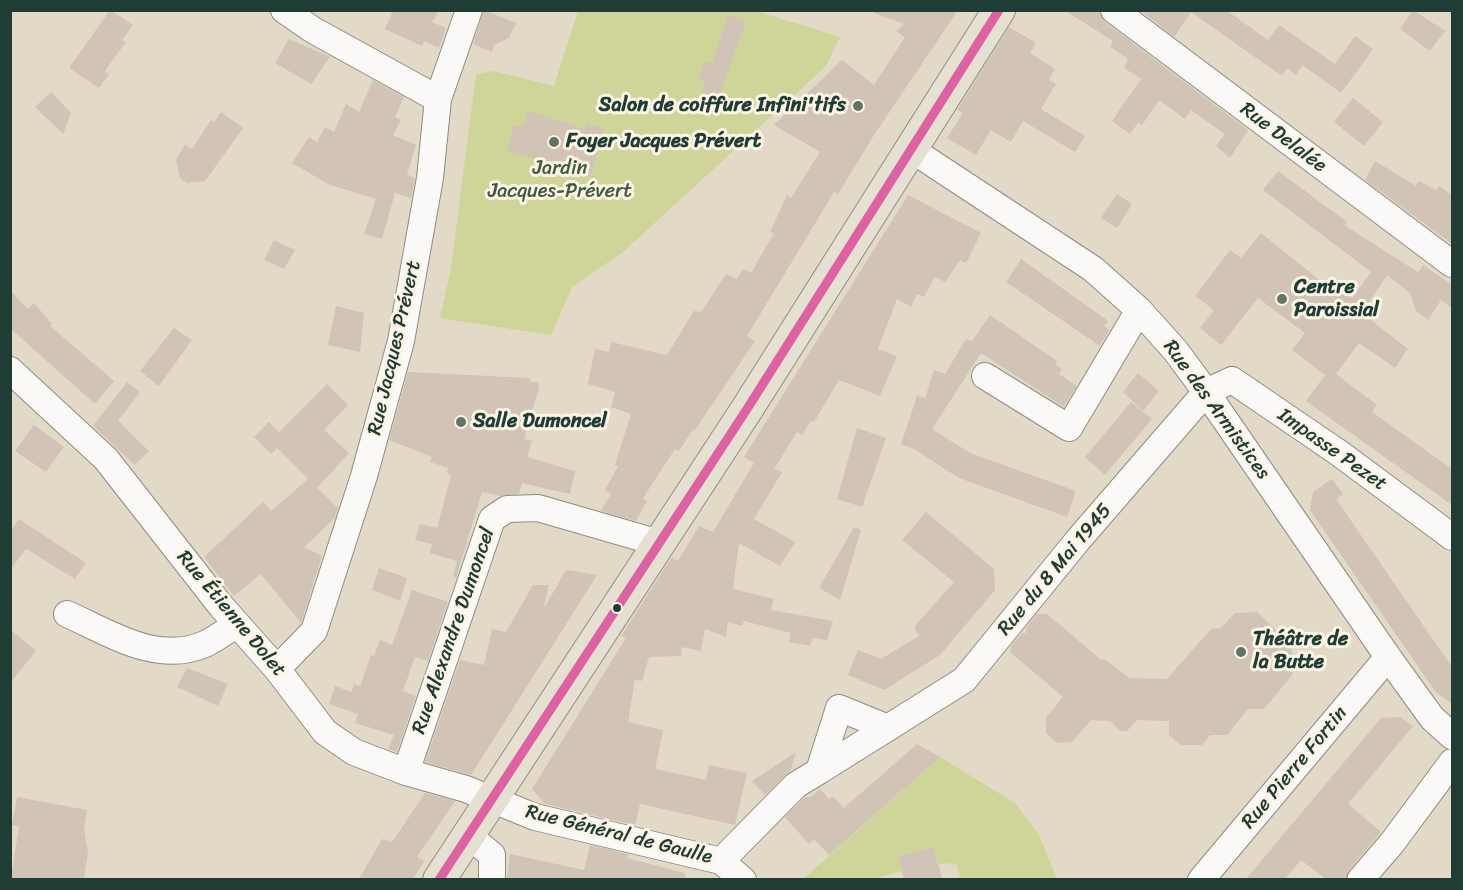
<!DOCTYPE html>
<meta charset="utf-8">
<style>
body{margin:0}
#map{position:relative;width:1463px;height:890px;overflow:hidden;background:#e2dac7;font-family:Sriracha,sans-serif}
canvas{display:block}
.frame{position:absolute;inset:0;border:12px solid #1f3d34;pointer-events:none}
</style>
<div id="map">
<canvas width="1463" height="890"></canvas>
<div class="frame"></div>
</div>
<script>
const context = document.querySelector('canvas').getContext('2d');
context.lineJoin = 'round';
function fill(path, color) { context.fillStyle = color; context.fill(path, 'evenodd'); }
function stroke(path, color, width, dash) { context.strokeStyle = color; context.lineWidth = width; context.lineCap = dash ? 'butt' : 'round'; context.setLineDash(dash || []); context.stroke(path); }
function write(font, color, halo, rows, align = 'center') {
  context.font = font + ' Sriracha,sans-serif'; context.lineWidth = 6; context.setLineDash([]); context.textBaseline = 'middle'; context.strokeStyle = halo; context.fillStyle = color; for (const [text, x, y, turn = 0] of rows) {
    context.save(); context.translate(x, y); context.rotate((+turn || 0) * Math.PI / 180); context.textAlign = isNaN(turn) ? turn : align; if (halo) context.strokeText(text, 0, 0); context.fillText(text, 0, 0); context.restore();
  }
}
const green = new Path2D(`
 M578,11H756L840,37L826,66L623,252L572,287L551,335L440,318L451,268L476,74L494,71L554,86Z
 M940,757L1015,803L1039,835L1057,879H955L960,877L957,865L946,863L939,865L934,847L898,856L902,871L873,879L802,880Z`);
const building = new Path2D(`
 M110,10L133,25L122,40L126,42L105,71L109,75L99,88L69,68Z
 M393,10H439L432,22L446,28L439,48L424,41L422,46L385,29Z
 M484,10L516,23L509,38L494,45L492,52L473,44Z
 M875,10H958L874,135L838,194L834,192L747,336L755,341L695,430L693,429L679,451L675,449L643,498L647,501L636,521L601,511L611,494L605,490L618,466L615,465L631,414L611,407L615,392L588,384L595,349L609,352L611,342L667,355L694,311L701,312L726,274L737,279L743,269L751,273L774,233L770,232L787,195L791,198L820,152L774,125L842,60L874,85L905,37L896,31L904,24L874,13Z
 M1064,10H1099L1105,22L1248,130L1230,158L1216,146L1225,134L1191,110L1185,119L1159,100L1142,125L1138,123L1130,134L1112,121L1141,79L1124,68L1128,59L1110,47L1113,41Z
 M1140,10H1226L1268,40L1279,25L1335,64L1355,36L1373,49L1341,93L1302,65L1296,75L1287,68L1282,76L1191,12L1174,37Z
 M1413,10L1445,31L1430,51L1400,29Z
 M728,15L746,21L717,102L701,97L706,82L699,79L705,61L712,64Z
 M1009,27L1036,43L1030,53L1055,69L1049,80L1056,84L1041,109L1085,136L1075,152L1023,121L1011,142L991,130L976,155L947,138L963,113L957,110Z
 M289,39L330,57L311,84L275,63Z
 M373,80L404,97L395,117L401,120L393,135L416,145L407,175L415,178L411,198L395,193L382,239L364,234L376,199L328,184L292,163L309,137L317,142L325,127L334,132L346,104L359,112Z
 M51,92L71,113L63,134L35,107Z
 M1353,98L1383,122L1364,146L1334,122Z
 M528,111L585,129L586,123L604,129L591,175L575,171L573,178L543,169L545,162L507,150L514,125L523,127Z
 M221,112L243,128L205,181L187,183L180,178L176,159L185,145L192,149L211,120L214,122Z
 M1375,161L1416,186L1419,181L1436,190L1439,186L1452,195V244L1365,180Z
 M1278,171L1347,222L1344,225L1418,272L1423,265L1452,285V308L1441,300L1428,320L1416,311L1410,293L1387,275L1362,313L1408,349L1395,368L1359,343L1336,374L1377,405L1372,412L1452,469V505L1306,401L1325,375L1292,350L1305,333L1258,298L1221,345L1200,328L1214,310L1195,296L1230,250L1241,258L1261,233L1338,295L1341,290L1352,298L1371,272L1263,190Z
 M1117,194L1132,204L1117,228L1101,218Z
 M908,195L981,233L966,263L960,260L945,282L935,277L924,297L917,294L911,307L897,299L878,349L897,356L880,396L839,380L814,422L811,421L802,435L797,432L774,469L782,472L754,519L795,542L780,566L739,543L733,589L774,599L771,610L833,621L827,640L813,638L810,646L789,642L791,633L744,621L742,626L728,622L726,637L705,629L701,651L682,647L681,656L649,657L642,681L635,679L628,722L663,730L655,769L706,780L709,765L747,773L735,825L640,804L635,825L545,804L532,789L626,638L621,636L672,557L678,561L699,526L713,532L754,463L744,457Z
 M274,240L295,250L284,269L264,260Z
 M1021,259L1108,321L1104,326L1109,330L1100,346L1006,282Z
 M10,290L28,309L34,303L52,324L50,326L114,381L95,404L10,328Z
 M336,306L364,313L360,352L328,345Z
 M990,315L1057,361L1055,365L1062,369L1059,374L1077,386L1064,407L981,353L932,429L970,453L1076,491L1067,517L959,478L914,449L901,444L917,396L925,398L934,370L945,374L966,339L972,341Z
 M174,328L192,340L159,386L140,371Z
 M408,372L530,378V381L538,383L539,388L524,439L532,441L527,457L575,471L570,494L522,483L519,494L501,496L482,492L456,578L453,576L457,561L430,553L432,544L415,540L420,524L437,528L451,475L447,473L448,468L430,462L432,457L389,440Z
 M1138,373L1159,391L1143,411L1123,392Z
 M127,382L140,392L118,421L149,451L135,465L93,426Z
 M327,384L348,405L324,430L349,453L317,488L277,448L271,454L254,437L269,422L279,432Z
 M1131,402L1152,419L1105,475L1085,457Z
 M34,425L64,447L46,472L15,451Z
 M857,428L886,438L862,507L837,499Z
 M308,479L338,508L335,518L304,547L322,556L301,623L261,574L234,596L204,557L263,502L271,511Z
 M1332,479L1343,494L1336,499L1452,667V704L1435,691L1310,510L1313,492Z
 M926,512L994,569L995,590L940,655L884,690L848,675L858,650L881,659L919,636L914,627L954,582L902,540Z
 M19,519L86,563L75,579L26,549L10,570V532Z
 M854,527L861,530L840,600L819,588Z
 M379,568L407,578L400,601L372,590Z
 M566,570L597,575L471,775L425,762L460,660L484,665L492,629L506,632L533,585H549L543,610Z
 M412,590L448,602L428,661L415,657L403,691L416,696L397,752L388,749L394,735L355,723L358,714L329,704L335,686L351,692L354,684L360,686L371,655L374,656L380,640L392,645Z
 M1257,612L1280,634L1291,640L1293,674L1264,709H1248L1227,735H1210L1202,745H1181L1169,735V721L1137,720L1127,731H1120L1110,721L1091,720L1072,742L1057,743L1046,733V718L1063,697L1011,653V646L1022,633H1026V628L1037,614H1047L1100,659L1106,660L1129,678L1167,679L1211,629L1221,628L1235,613Z
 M10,629L36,651L10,683Z
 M187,668L228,684L218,706L177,687Z
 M1400,717L1413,726L1348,804L1381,832L1349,870L1345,879H1326L1301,860L1285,879H1246L1381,718Z
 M917,744L940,757L829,855L814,839L809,844L785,817L805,797H811L820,789L829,799L833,796L844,808Z
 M796,752L791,770L765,795L752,781Z
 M425,793L455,801L417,857L424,861L413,879H359L382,839L392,842Z
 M17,797L87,810L84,830L88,852L84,879H11L19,826L12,825Z
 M590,845L628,854L627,858L685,873V879H507L510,854L584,870Z
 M934,847L942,879H904L898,856Z`);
const minor = new Path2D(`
 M284,10L313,30L438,99
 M1114,10L1452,264
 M912,150L1093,269L1139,310L1175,350L1206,392L1388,657L1432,718L1452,736
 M10,370L106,459L221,606L277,669L325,732L354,752L406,772L466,789L535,817L721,861L743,880
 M985,376L1069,428L1139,310
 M67,614C110,633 157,665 205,644C216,639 226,631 237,624
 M277,669L314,631L364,476L401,341L430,178L438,99L469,10
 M888,728L839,708L819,771L964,680L1078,540L1206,392L1232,380L1339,453L1452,537
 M406,772L492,519L507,509L538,508L659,543
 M468,835L492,855V880
 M721,861L796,785L819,771
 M1201,880L1388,657
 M1360,880L1392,843L1452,762`);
const major = new Path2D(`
 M439,880L747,409L999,10`);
const bus1 = new Path2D(`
 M439,880L747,409L999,10`);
const markers = [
 [858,106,6,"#637467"],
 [554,142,6,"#637467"],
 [1282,299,6,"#637467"],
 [461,422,6,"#637467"],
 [617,608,5,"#1f3d34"],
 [1241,652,6,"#637467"]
];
const poiNames = [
 ["Salon de coiffure Infini'tifs",846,106,"right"],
 ["Foyer Jacques Prévert",566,142],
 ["Centre",1294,288],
 ["Paroissial",1294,311],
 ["Salle Dumoncel",473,422],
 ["Théâtre de",1253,640],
 ["la Butte",1253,663]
];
const streetNames = [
 ["Rue Delalée",1283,138,37],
 ["Rue Jacques Prévert",395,348,-77],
 ["Rue des Armistices",1216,410,54],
 ["Impasse Pezet",1332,450,35],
 ["Rue du 8 Mai 1945",1055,570,-50],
 ["Rue Étienne Dolet",231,614,50],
 ["Rue Alexandre Dumoncel",454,631,-71],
 ["Rue Pierre Fortin",1295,768,-50],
 ["Rue Général de Gaulle",619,835,14]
];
const parkNames = [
 ["Jardin",560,169],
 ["Jacques-Prévert",560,192]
];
fill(green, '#cfd498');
fill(building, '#d1c3b5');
stroke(minor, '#8c8d82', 28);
stroke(major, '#8c8d82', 34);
stroke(minor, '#fbf9f7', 26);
stroke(major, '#e5e0d2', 32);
stroke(bus1, '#dd62a1', 9);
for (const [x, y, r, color] of markers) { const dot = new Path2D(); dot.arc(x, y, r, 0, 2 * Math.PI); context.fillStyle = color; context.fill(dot); stroke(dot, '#fcf5e5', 2); }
write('bold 20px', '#1f3d34', '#fcf5e5', poiNames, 'left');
write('20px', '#1f3d34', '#fcf5e5', streetNames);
write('20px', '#3f5a40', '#fcf5e5', parkNames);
</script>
